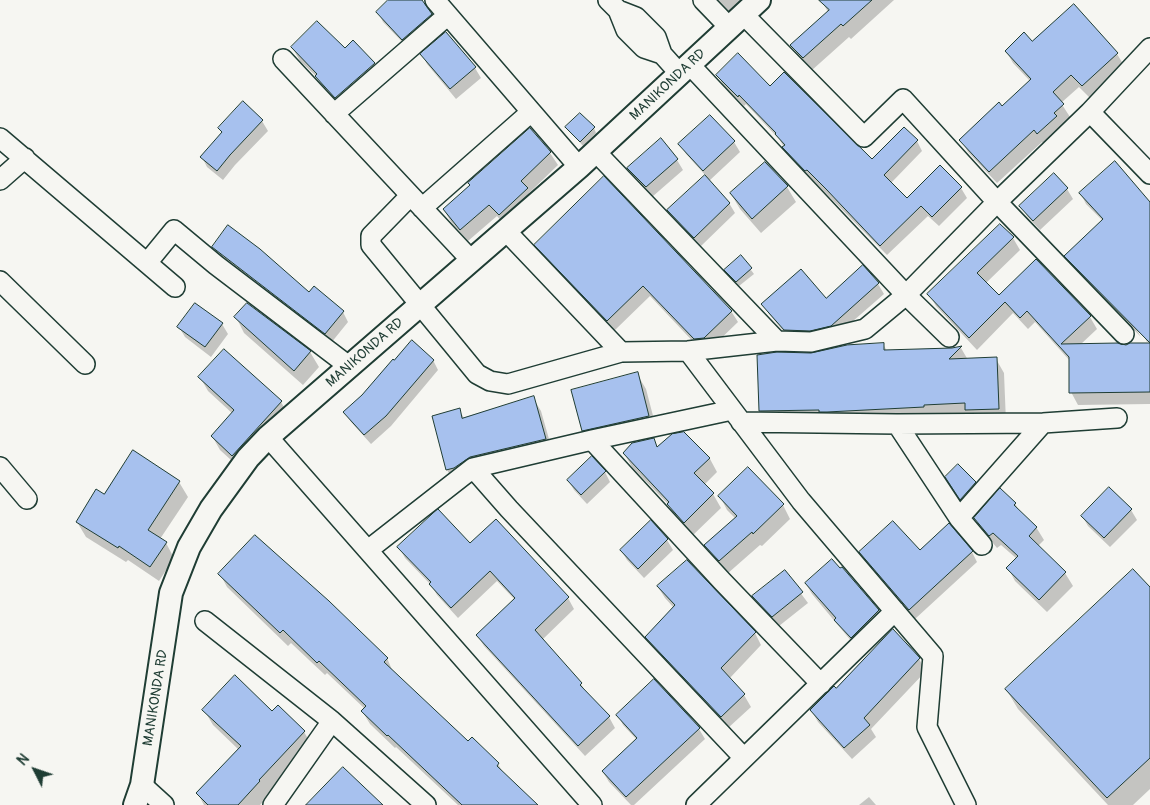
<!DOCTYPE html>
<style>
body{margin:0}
#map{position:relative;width:1150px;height:805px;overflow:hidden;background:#f6f6f2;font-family:Pangolin,sans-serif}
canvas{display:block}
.north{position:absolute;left:10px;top:745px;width:50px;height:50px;-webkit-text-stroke:4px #f6f6f2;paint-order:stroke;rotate:311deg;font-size:14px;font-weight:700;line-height:20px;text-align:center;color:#1f3d34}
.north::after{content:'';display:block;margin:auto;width:18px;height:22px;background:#1f3d34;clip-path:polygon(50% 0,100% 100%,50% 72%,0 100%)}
</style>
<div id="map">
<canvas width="1150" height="805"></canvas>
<div class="north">N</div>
</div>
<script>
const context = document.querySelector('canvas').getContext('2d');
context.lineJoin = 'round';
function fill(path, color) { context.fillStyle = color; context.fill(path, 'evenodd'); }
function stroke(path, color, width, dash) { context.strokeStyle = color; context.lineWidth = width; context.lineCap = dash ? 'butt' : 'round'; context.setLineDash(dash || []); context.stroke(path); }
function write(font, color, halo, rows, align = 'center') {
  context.font = font + ' Pangolin,sans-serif'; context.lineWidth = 4.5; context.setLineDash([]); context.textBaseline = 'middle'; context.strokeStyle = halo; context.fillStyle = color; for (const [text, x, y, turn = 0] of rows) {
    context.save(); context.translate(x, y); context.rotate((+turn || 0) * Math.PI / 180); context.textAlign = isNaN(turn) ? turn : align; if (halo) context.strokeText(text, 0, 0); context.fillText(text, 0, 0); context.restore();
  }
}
const shadow = new Path2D(`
 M390,0H414L431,15L437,25L409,49L383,22L378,12Z
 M717,0H742L730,12Z
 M824,0H894L851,39L849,37L811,71L800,59L792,45L828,12L822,2Z
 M1074,5L1117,54L1125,67L1090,98L1079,87L1061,103L1070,117L1061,125L1064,129L1045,146L1042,142L997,183L968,152L961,140L1002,107L1030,81L1013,63L1006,51L1032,43Z
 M353,42L374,64L382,77L343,111L324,90L317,77L300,61L292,47L345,50Z
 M422,54L475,68L481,78L456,99L427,64Z
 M718,75L770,88L872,161L917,141L922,151L891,183L907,200L961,188L967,198L939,226L928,216L887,255L790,157L779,139L746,104L744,106L723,85Z
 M262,121L268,131L235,165L223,180L207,167L202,157L222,133L219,128Z
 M567,127L594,128L596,133L583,146Z
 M530,129L550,153L558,165L529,193L534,201L506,227L497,216L468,241L451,222L444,210Z
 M661,140L677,160L683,170L652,197L634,178L628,168Z
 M734,142L740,152L709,181L729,203L735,213L700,247L675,220L669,210L706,176L686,154L680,144Z
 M765,163L787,187L796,202L761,233L740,209L731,194Z
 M1067,189L1073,199L1040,230L1027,216L1021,206Z
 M1081,194L1150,203V340L1147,342L1139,327L1136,329L1141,337L1072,266L1066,256L1103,221L1086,204Z
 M1013,238L1020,250L986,283L999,297L1090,317L1097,329L1080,345L1126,346L1150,344V404L1078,405L1071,392L1070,361L1035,322L1028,329L1013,313L977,350L936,306L929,294Z
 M536,245L731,311L738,322L711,348L701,350L650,296L614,331L542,256Z
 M213,247L343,312L348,322L331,343L219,257Z
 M741,257L754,274L739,286L726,270Z
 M863,267L878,284L884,294L837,335L791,340L769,314L763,304L826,300Z
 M247,304L310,352L319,367L303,385L244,333L236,317Z
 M222,324L228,334L211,357L185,337L179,327Z
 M883,344L887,351L961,348L968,360L996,359L1004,373L1006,422L768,424L760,411L811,354Z
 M433,360L438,370L391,426L371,444L351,422L345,413Z
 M637,374L646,389L657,431L591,446L583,430Z
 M200,377L281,402L289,416L241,469L220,450L212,436L233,414L208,391Z
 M533,398L541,411L553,453L455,483L447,470L434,417L459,410L464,418Z
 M684,433L710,459L717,472L704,485L713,494L721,508L692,536L676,518L668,504L632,467L624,453L654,440L658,448Z
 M134,452L179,482L188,497L160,539L166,543L174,558L159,581L128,560L126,562L86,537L77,522L104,496Z
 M605,472L610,482L587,504L574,490L568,480Z
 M975,483L981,493L967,508L953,487Z
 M720,496L783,505L790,519L762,546L760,545L727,574L713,559L706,545L736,519L727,510Z
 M1015,503L1020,513L1036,527L1044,540L1038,546L1065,573L1073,586L1047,612L1015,581L1008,568L1017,559L1001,545L997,548L983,531L975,518Z
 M1131,510L1137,520L1110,547L1088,526L1082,516Z
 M667,540L673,550L644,578L627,560L621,550Z
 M470,545L568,598L574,609L542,640L581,684L588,695L609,717L615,728L585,756L484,646L477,635L515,600L497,581L458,618L437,595L431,585L405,558L399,547Z
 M860,552H972L977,562L915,619L866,562Z
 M842,568L878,611L884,621L857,648L812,594L806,584Z
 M785,572L808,603L779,626L760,607L754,597Z
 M220,574L387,658L393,672L468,743L498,764L504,774L535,805H458L396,747L395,748L370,724L362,711L365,709L327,673L325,675L291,643L288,646L227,587Z
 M658,587L755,633L761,645L729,679L744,695L751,707L728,728L654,649L647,637L674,608L665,598Z
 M1150,589V789L1133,805H1108L1018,709L1006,689Z
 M919,659L926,671L871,729L876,737L852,759L818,722L811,710L836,690Z
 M654,681L699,729L705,739L634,805H631L609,782L603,772L637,740L623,725L618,715Z
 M278,707L304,732L313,747L267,795L268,797L260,805H204L198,794L239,750L213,725L204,710L272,712Z
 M869,797L876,805H859Z`);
const building = new Path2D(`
 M388,0H422L432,14L402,40L376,12Z
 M819,0H872L843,26L841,24L803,58L790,45L829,10Z
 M1074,4L1118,53L1082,86L1071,75L1053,92L1064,104L1054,113L1057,116L1037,134L1034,130L989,172L959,140L999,102L1002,106L1031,79L1005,51L1024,32L1032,41Z
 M317,21L345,48L353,40L375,63L335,98L315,76L317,74L291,47Z
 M446,32L476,67L450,89L420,54Z
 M738,53L770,86L784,72L872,159L904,127L918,140L884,175L907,198L940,165L962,187L932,217L921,206L880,246L826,189L807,170L805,171L782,147L785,145L775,134L776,133L739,95L738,97L716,75Z
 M243,101L263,120L230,155L217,171L200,157L222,132L218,128Z
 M580,113L595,127L580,142L565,127Z
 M710,115L735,141L703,171L678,144Z
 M530,128L551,152L521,181L528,188L499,215L489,205L460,230L443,209L470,185L468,183Z
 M661,138L678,159L646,187L627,168Z
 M1115,161L1150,202V343L1064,256L1103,219L1079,193Z
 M765,162L788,186L752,219L730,193Z
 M1054,173L1068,188L1033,221L1019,206Z
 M705,175L730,203L694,238L667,210Z
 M604,176L732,311L704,338L694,339L643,286L607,321L534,245Z
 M1000,224L1014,237L977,273L999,295L1036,259L1091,316L1061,344L1118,343L1126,345L1130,343H1150V392L1069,393V357L1027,311L1020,318L1005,302L969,338L927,294Z
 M228,225L260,249L309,292L314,286L344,311L325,334L212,247Z
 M741,255L752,268L736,282L724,270Z
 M863,265L879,283L831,326L810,331L784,330L761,304L801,269L826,298Z
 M195,303L223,323L205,347L177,327Z
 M247,303L311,351L294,371L234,317Z
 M412,340L434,360L386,416L364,435L343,412L362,395L393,359L394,360Z
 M884,343V350L952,348L962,346L949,359L997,357L999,409L965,410V403L924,405V407L827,412H819V410L759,411L757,355L777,352L811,353L847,345Z
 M224,349L282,401L232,456L211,436L234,410L198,377Z
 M638,372L649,416L582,431L571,390Z
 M534,396L546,439L470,457L454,468L446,470L432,416L460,408L462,418Z
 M684,432L710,458L694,473L714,493L684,523L667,504L669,502L623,453L632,443L654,438L657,447L672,434Z
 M133,450L180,481L148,530L167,542L150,567L119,546L118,548L76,522L96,489L104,494Z
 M592,456L606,471L581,495L567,480Z
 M958,464L976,482L960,500L945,477Z
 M748,467L784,504L753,534L752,532L719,561L704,545L737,516L718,496Z
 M1109,487L1132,509L1104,538L1081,516Z
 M1000,488L1016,503L1014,505L1037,527L1029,536L1066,572L1039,600L1006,568L1018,556L993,533L989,536L974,518Z
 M438,509L470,543L496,519L569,597L535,630L582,683L580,685L610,716L578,746L476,635L515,598L490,571L451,608L429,584L431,582L397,547Z
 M651,520L668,539L638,569L620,550Z
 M893,521L920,550L949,523L973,551L909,610L859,552Z
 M255,535L329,601L388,658L384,662L468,741L472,737L499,763L497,766L538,805H462L388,735L387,736L361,711L366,706L319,661L317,663L283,630L280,633L218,574Z
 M832,559L840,568L842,567L879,610L851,638L834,620L836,618L805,583Z
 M687,560L756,632L721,668L745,694L721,717L645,637L675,605L657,586Z
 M1133,569L1150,587V758L1107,798L1005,689Z
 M785,570L803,592L772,617L752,596Z
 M893,629L920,658L864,718L870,725L844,748L810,710L834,686L836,688Z
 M235,675L272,711L278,705L305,731L259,780L260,781L238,805H208L196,793L241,746L202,710Z
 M654,679L700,728L626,797L602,771L637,738L616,715Z
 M343,767L383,805H306Z`);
const minor = new Path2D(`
 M435,0L579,167
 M608,0L618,10L626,30L644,48L662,54
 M703,0L730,28
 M618,10L636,17L656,37L662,54L680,74
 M744,15L864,137L903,99L997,202L1124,334
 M1150,48L1090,112L1150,174
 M283,59L471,260
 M690,65L906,295L949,337
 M334,114L448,15
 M0,138L175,287
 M596,152L777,341
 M0,180L25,158
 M410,196L371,236V245L477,374L490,381L508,384L621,352L688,351L777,341L811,342L865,329L906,295L997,202L1090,112
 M422,208L531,112
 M506,231L621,352
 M147,263L174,230L216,265L350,367
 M0,281L85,364
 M688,351L801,501L933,656L927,727L966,805
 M741,422L897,424L959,518L982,545
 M897,424L1043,423L1117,418
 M268,437L592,805
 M592,440L722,581L821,684
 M0,467L27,499
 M473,468L509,509L744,758
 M959,518L1043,423
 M368,550L473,468L592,440L732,410
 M205,621L332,721L426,805
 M142,785L164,805
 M273,805L332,721
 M696,805L895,611`);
const tertiary = new Path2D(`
 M135,805L142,785L171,593L189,547L211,509L248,458L268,437L579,167L759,0`);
const streetNames = [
 ["MANIKONDA RD",668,85,-43],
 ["MANIKONDA RD",365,353,-41],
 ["MANIKONDA RD",156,698,-81]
];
fill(shadow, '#0003');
fill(building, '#a7c1ee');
stroke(building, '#1f3d34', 1);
stroke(minor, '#1f3d34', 22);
stroke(tertiary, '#1f3d34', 26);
stroke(minor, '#f6f6f2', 19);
stroke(tertiary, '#f6f6f2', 22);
write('14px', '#1f3d34', '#f6f6f2', streetNames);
</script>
